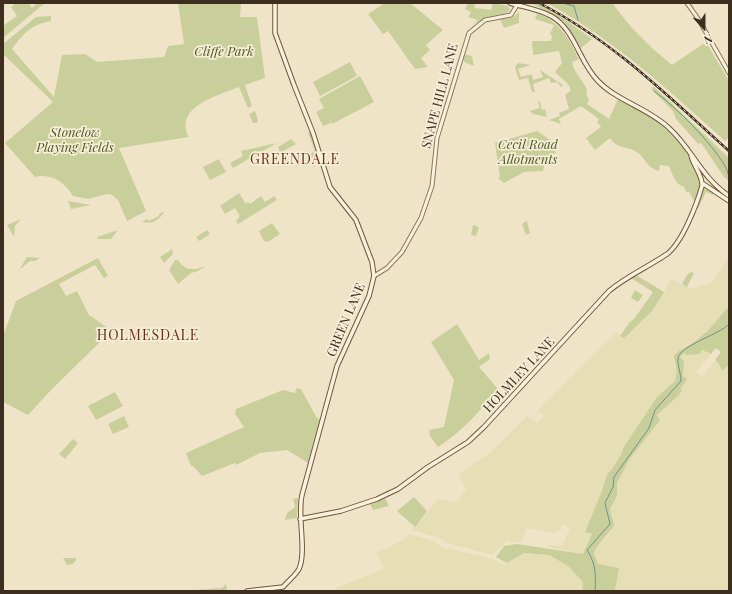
<!DOCTYPE html>
<style>
body{margin:0}
#map{position:relative;width:732px;height:594px;overflow:hidden;background:#f0e4c8;font-family:"Playfair Display",serif}
canvas{display:block}
.frame{position:absolute;inset:0;border:4px solid #3d2e20;pointer-events:none}
.north{position:absolute;left:684px;top:8px;width:40px;height:40px;-webkit-text-stroke:3px #f7eed8;paint-order:stroke;rotate:159deg;font-size:11px;font-weight:700;line-height:16px;text-align:center;color:#3d2e20}
.north::after{content:'';display:block;margin:auto;width:14px;height:18px;background:#3d2e20;clip-path:polygon(50% 0,100% 100%,50% 72%,0 100%)}
</style>
<div id="map">
<canvas width="732" height="594"></canvas>
<div class="frame"></div>
<div class="north">N</div>
</div>
<script>
const context = document.querySelector('canvas').getContext('2d');
context.lineJoin = 'round';
function fill(path, color) { context.fillStyle = color; context.fill(path, 'evenodd'); }
function stroke(path, color, width, dash) { context.strokeStyle = color; context.lineWidth = width; context.lineCap = dash ? 'butt' : 'round'; context.setLineDash(dash || []); context.stroke(path); }
function write(font, color, halo, rows, align = 'center') {
  context.font = font + ' "Playfair Display",serif'; context.lineWidth = 3.5; context.setLineDash([]); context.textBaseline = 'middle'; context.strokeStyle = halo; context.fillStyle = color; for (const [text, x, y, turn = 0] of rows) {
    context.save(); context.translate(x, y); context.rotate((+turn || 0) * Math.PI / 180); context.textAlign = isNaN(turn) ? turn : align; if (halo) context.strokeText(text, 0, 0); context.fillText(text, 0, 0); context.restore();
  }
}
const farmland = new Path2D(`
 M729,257V306L715,323L694,342L682,348L675,381L657,397L623,448L622,453L612,469L607,474L602,491L585,532L592,534L583,554L548,547L549,545L561,546L564,542L570,528L563,525L559,531L554,533L526,528L522,543L507,541L493,555L447,543L440,538L412,530L438,499L457,503L466,489L459,474L491,452L527,416L538,423L544,415L537,411L616,333L624,338L664,292L671,279L692,289L712,282Z
 M702,350L711,354L696,372L703,377L715,360L719,364L722,370L729,365V591H615L619,568L598,564L594,553L597,546L609,535L614,525L610,509L617,496V483L629,460L660,420L657,415L679,395L680,388L687,380L683,376L684,361L680,357L684,353L688,355L698,354Z
 M409,534L434,541L442,547L492,559L505,565L524,553L549,555L568,566L583,582L582,591H337L336,588L384,569L376,552L387,548L405,539Z`);
const green = new Path2D(`
 M16,3H28L32,8L37,3H45L3,38V26L17,16L11,7Z
 M178,3H241L240,17H257L265,78L245,85L252,106L248,108L239,87C219,95 173,107 189,137L119,148L146,211L127,221L118,200L112,195L107,194L88,199L73,196C65,182 51,173 35,177L5,143L53,102L3,54V44L36,17L51,16V21C30,25 24,33 12,49L54,97L62,55L85,54L97,62L164,57L168,46L184,44Z
 M385,3H410L443,30L426,45L430,50L421,58L428,67L415,69L388,31L383,34L368,14Z
 M468,3H474L475,8L491,10L493,3L508,6L510,10L507,13L486,17L473,25L478,20L468,17L471,12L465,9Z
 M531,3C546,3 579,30 592,39L580,49L567,25L561,19Z
 M547,3H612L631,27L653,49L672,65L706,42L729,81V137L725,141C669,90 614,40 547,3Z
 M519,12V23L504,28L500,19L512,18Z
 M537,13C561,23 568,37 579,59L572,62L574,69L587,89L586,94L589,100L587,104L609,119L618,99L645,112L668,131L686,151L700,179L699,189L694,201L689,192H686L684,187C675,185 672,173 669,166L660,165L659,171C645,167 646,157 635,151C623,145 619,150 610,138L595,150L586,138L601,127L597,122L599,119L581,106L559,119L561,124L549,120L560,116L559,113L569,109L565,95L571,90L568,84L555,72L562,63L559,51L533,55L532,41H551L552,36L550,34L554,25L535,19Z
 M464,54L472,56L474,66L464,62Z
 M350,62L357,76L320,96L313,82Z
 M518,63L531,65L518,69L521,77L532,74L533,80L543,77L540,70L563,85L561,87L557,82L551,83L549,78L533,84L535,92H532L528,78L519,80L515,67Z
 M360,76L374,102L332,124L329,118L331,123L323,126L316,112L324,108L319,99Z
 M653,86L729,158V181L724,177L701,143L698,144L676,119L673,111L652,90Z
 M538,102H540L542,110L545,109L547,117L533,114L530,111L540,108Z
 M255,111L258,120L257,123H253L249,114Z
 M310,131L320,163L313,167L309,155L315,151L308,133Z
 M537,131L553,142L556,153L546,158L543,171L524,172L504,183L498,178L500,177L495,143Z
 M291,139L296,144L280,153L278,147Z
 M277,143L233,168L230,163L243,156L241,151Z
 M219,159L226,172L210,180L203,167Z
 M705,187L714,192L713,195L706,192L698,209L696,206Z
 M239,193L246,204L248,202L250,204L261,196L265,202L274,196L277,200L238,224L236,221L240,216L235,208L225,214L220,206Z
 M68,201L91,205L71,209Z
 M165,211C158,221 154,224 142,222L147,219L149,221L159,216V214Z
 M21,219L15,226L14,237L7,225Z
 M527,221L530,233L526,235L522,224Z
 M272,223L280,234L268,242L264,241L259,231Z
 M473,225L479,227L476,236L471,235Z
 M118,230L111,239H98L97,237Z
 M207,230L210,234L199,241L196,237Z
 M172,249L173,254L164,263L160,257Z
 M27,257L40,258L35,261H30L19,270Z
 M98,258L108,276L104,278L95,265L59,284L66,296L77,291L89,315L108,328L99,343L52,389L28,415L3,402V336L16,301Z
 M175,260H178C185,271 194,271 206,266L198,271L191,273L178,284L169,270Z
 M691,272L694,273L687,287L682,284L687,275Z
 M636,275L664,292L652,311L624,338L620,336L630,322L634,319L653,292L631,278Z
 M635,290L643,295L638,302L631,298Z
 M729,306V365L722,371L719,364L715,360L721,352L716,348L711,354L702,350L699,354L687,355L684,353L680,357L684,361L683,376L687,379L681,388L682,390L679,395L657,415L660,420L629,460L617,483V496L610,509L614,525C608,536 598,542 594,553L598,564L619,568L615,591H582L583,582L568,566L549,555L524,553L507,563L496,557L504,546L517,544L583,554L592,534L585,532L602,491L607,474L612,469L622,453L623,448L657,397L675,381L677,370L674,356C680,349 687,347 694,342C708,332 718,319 729,306Z
 M457,324L479,360L489,353L490,359L479,367L498,389C480,411 462,432 438,447L430,436L429,430L444,427L454,380L431,342Z
 M131,333H133L147,336L126,343Z
 M296,388L301,389L317,418L320,419L308,463L287,450L260,453L236,465L235,463L202,476L193,466H191L186,453L244,427L235,414L236,409L283,390L295,393Z
 M115,392L123,406L96,420L88,406Z
 M124,416L129,427L113,434L108,424Z
 M73,439L78,443L65,459L59,454Z
 M414,497L427,511L415,527L397,511Z
 M298,498L297,518L285,520L287,513L295,507L293,499Z
 M385,498L389,506L373,510L370,504Z
 M63,558H76V560L73,564L67,565Z
 M226,584L227,591H178L222,588Z`);
const stream = new Path2D(`
 M563,3L574,6L578,20
 M654,91C676,107 711,142 725,166C727,169 728,174 729,177
 M595,591C596,574 596,564 587,550L610,524L605,503L613,487L614,477L649,428L655,410L681,381C681,374 677,363 678,359C678,346 721,334 729,324`);
const tertiary = new Path2D(`
 M687,3L699,20L729,73
 M374,276L387,268L402,252L421,218L432,186L437,138L469,33L485,20L511,15L517,5`);
const secondary = new Path2D(`
 M510,3C523,7 538,9 551,16C575,29 579,62 598,81C617,101 648,108 669,128C693,150 700,176 729,196
 M702,183L729,201
 M300,519L341,511L377,499L398,489L428,467L468,442L484,427L609,291C627,276 648,267 667,254C682,243 697,204 702,186C703,175 693,166 691,155
 M247,591L283,587C288,581 295,576 299,569C307,551 297,517 302,495L337,366L369,296L374,276L372,262L356,220L330,187L313,133L294,85L275,33V3`);
const rail = new Path2D(`
 M539,3C612,40 669,97 729,151`);
const parkNames = [
 ["Cliffe Park",224,52],
 ["Stonelow",75,133],
 ["Playing Fields",75,148],
 ["Cecil Road",528,145],
 ["Allotments",528,160]
];
const streetNames = [
 ["SNAPE HILL LANE",440,96,-75],
 ["GREEN LANE",346,320,-67],
 ["HOLMLEY LANE",519,375,-47]
];
const neighbourhoodNames = [
 ["GREENDALE",295,160],
 ["HOLMESDALE",148,336]
];
fill(farmland, '#e6deb5');
fill(green, '#c9cf9b');
stroke(stream, '#6f938a', 1);
stroke(tertiary, '#8d765c', 5);
stroke(secondary, '#6f573f', 5.5);
stroke(tertiary, '#faf1dc', 3);
stroke(secondary, '#faf1dc', 3.5);
stroke(rail, '#3d2e20', 2.5);
stroke(rail, '#f7eed8', 1, [3]);
write('italic 13px', '#4d5a26', '#f7eed8', parkNames);
write('13px', '#3d2e20', '#f7eed8', streetNames);
context.letterSpacing = '1px';
write('14px', '#6b2e1e', '#f7eed8', neighbourhoodNames);
context.letterSpacing = '0px';
</script>
